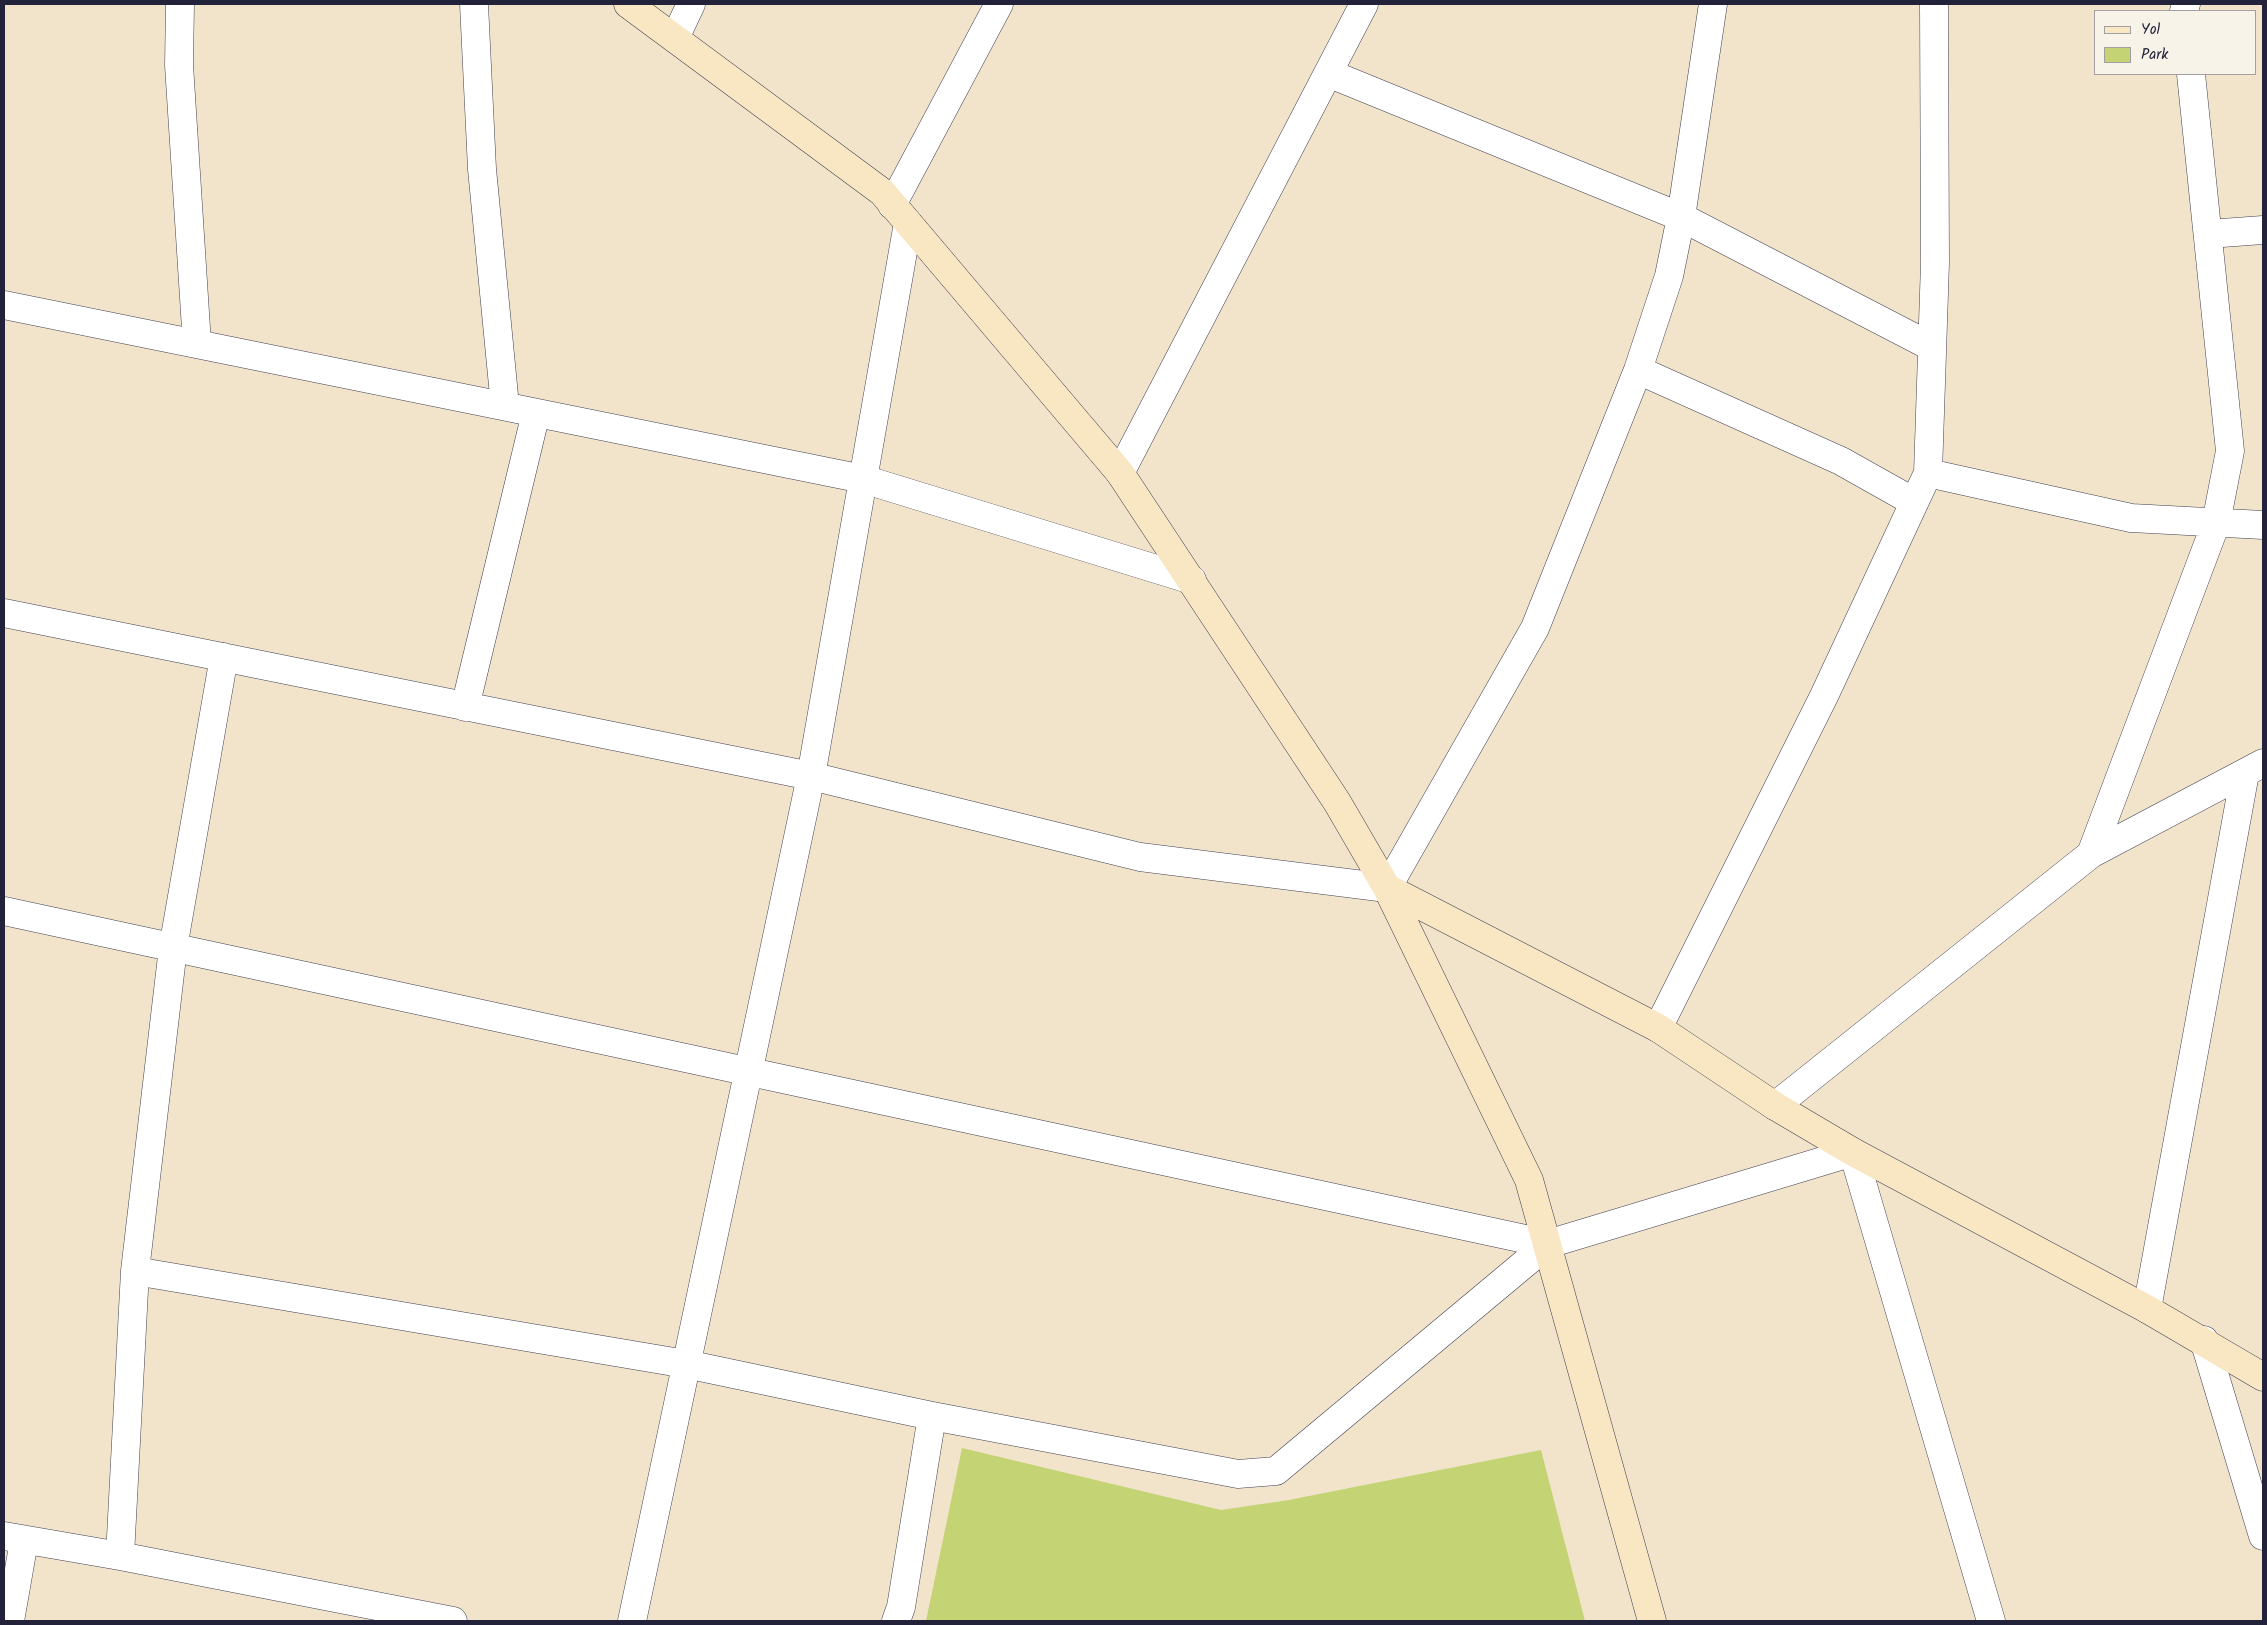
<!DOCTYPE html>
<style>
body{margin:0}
#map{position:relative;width:2267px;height:1625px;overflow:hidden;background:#f1e4ca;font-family:Kalam,sans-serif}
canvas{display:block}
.frame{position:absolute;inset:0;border:5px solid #22223b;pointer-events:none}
.legend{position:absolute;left:2094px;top:10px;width:162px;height:65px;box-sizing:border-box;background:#f7f3e8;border:1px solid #a29fa3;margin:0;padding:6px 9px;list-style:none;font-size:15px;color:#22223b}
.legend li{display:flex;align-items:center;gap:10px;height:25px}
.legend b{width:25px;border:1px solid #a29fa3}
</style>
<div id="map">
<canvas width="2267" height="1625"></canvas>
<div class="frame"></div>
<ul class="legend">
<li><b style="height:6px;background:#f9e7c3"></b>Yol</li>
<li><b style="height:14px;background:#c4d374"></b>Park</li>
</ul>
</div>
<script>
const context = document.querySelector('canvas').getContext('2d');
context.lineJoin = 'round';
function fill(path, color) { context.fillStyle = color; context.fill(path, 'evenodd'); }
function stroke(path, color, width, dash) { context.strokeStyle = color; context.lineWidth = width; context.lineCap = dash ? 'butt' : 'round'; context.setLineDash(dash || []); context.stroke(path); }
const green = new Path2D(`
 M962,1448L1221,1510L1289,1500L1541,1450L1585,1621H926Z`);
const street = new Path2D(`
 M180,4L179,65L197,344
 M474,4L482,169L505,406
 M2184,11L2186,4
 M675,38L691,4
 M1328,73L1681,217L1932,347
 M892,205L999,4
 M2208,234L2263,230
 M4,305L863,479L1192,580
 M1638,370L1841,461L1914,502
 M1120,473L1364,4
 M1928,473L2131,518L2263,525
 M4,613L811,776L1140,857L1387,888L1535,628L1638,370L1669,276L1681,217L1713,4
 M465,707L536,413
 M2091,854L2216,523L2230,451L2191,74
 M4,911L1548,1244
 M1658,1028L1824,696L1928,473L1935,263L1934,4
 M1775,1106L2091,854L2263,763
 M135,1271L686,1364L932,1416L1238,1474L1276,1471L1548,1244L1853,1152L1991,1621
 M2147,1309L2245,773
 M2204,1340L2263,1536
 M4,1536L120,1556L453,1621
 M120,1556L135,1271L173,948L224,657
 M10,1621L24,1541
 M632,1621L811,776L908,223
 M896,1621L901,1607L932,1416`);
const secondary = new Path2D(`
 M628,4L882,192L1120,473L1337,802L1387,888L1529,1180L1652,1621
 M1387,888L1658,1028L1775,1106L1853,1152L2147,1309L2263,1377`);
fill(green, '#c4d374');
stroke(street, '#413f50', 29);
stroke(secondary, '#413f50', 29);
stroke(street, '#fff', 28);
stroke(secondary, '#f9e7c3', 28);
</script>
